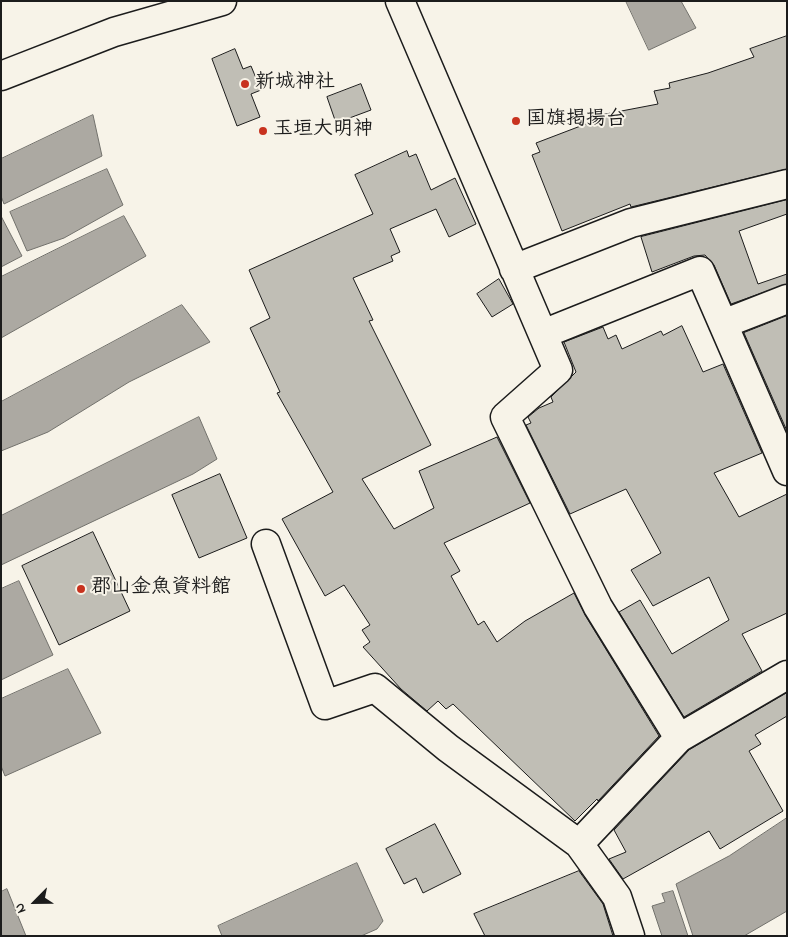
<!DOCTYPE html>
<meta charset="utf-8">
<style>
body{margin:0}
#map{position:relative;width:788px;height:937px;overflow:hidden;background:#f7f3e8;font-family:"Indie Flower",sans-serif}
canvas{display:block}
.frame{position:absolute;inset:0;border:2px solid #1c1c1c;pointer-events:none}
.north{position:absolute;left:10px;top:877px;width:50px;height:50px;-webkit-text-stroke:4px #f7f3e8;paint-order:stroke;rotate:247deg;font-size:14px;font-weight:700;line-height:20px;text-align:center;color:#1c1c1c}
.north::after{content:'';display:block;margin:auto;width:18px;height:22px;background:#1c1c1c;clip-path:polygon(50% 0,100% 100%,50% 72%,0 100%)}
</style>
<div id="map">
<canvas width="788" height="937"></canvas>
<div class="frame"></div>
<div class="north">N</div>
</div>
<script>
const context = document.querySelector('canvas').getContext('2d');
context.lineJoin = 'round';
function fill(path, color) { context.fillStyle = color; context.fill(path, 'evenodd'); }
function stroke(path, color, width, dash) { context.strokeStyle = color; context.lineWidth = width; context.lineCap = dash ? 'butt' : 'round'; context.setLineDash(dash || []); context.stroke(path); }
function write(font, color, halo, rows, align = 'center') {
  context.font = font + ' "Indie Flower","Klee One",sans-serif'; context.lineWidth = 4; context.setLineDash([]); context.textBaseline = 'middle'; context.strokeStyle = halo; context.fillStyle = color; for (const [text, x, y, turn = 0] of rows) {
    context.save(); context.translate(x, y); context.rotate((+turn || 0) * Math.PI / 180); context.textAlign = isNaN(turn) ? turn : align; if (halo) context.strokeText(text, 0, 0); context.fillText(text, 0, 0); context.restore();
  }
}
const water = new Path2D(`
 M626,1H681L696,28L649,50Z
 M93,115L102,156L4,204L1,196V159Z
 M107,169L123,205L64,238L27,251L10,212Z
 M1,216L22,256L1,267Z
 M124,216L146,256L1,338V277Z
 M182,305L210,342L129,382L48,432L1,451V402Z
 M199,417L217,459L193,474L1,565V516Z
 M19,581L53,655L1,680V589Z
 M68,669L101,733L5,776L1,766V699Z
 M787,818V911L744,936H693L676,884L729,856Z
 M357,863L383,921L377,929L361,936H222L218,926Z
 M7,889L26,936H1V892Z
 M673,891L688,936H662L652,906L665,902L662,894Z`);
const building = new Path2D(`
 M787,36V169L631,207L630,204L562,231L532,155L540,152L536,143L591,122L590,117L658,104L654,91L670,88L669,83L708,73L754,57L750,49Z
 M235,49L243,69L251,66L261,90L251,94L260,117L237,126L212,59Z
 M361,84L371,110L336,123L327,97Z
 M407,151L409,157L416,154L431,190L455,178L476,224L449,237L436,209L390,229L400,252L391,256L393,261L353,278L373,320L369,321L431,445L362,479L394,529L434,508L419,471L497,437L530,503L444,543L460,571L451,576L478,625L484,621L497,642L525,621L574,593L585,615L659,736L598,801L597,799L575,821L453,704L446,709L438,701L427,711L401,689L363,647L370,642L362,630L370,625L344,585L325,596L282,519L333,492L277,393L280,392L250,328L270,318L249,270L373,214L355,175Z
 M787,200V214L739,231L758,284L787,274V284L731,304L714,265L705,255L694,256L652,272L641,237Z
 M499,279L513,304L492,317L477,294Z
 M787,316V431L744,333Z
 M682,326L703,372L723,364L762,453L714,473L739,517L787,494V613L742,634L762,671L684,717L619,612L640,600L672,654L729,620L709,577L653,606L631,570L661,553L626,489L570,514L526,425L531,423L528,417L539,408L553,402L551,397L576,372L564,342L603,327L608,339L616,335L622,349L661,331L663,335Z
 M220,474L247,538L199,558L172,495Z
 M93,532L130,611L59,645L22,566Z
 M787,693V716L755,735L761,744L749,751L783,811L720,849L709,831L623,879L609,859L626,852L614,830L689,750Z
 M435,824L461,874L423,893L416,878L404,884L386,849Z
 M579,871L603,904L613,936H485L474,914Z`);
const minor = new Path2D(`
 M400,1L558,370L505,417L598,607L679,738
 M1,76L114,32L222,1
 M514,269L631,223L787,184
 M723,324L787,299
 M543,334L700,271L787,471
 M266,544L325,705L375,688L448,748L579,844
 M630,936L617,897L579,844L679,738L787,675`);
const markers = [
 [245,84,5,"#c8321e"],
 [516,121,5,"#c8321e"],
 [263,131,5,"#c8321e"],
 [81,589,5,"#c8321e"]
];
const poiNames = [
 ["新城神社",255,84],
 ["国旗掲揚台",526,121],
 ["玉垣大明神",273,131],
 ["郡山金魚資料館",91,589]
];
fill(water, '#aca9a2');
stroke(water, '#72716c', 1);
fill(building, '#c0beb5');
stroke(building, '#1c1c1c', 1);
stroke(minor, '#1c1c1c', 31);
stroke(minor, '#f7f3e8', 28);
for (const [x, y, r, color] of markers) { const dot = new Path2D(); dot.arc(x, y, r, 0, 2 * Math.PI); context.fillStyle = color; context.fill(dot); stroke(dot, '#f7f3e8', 2); }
write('bold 20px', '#1c1c1c', '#f7f3e8', poiNames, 'left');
</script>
